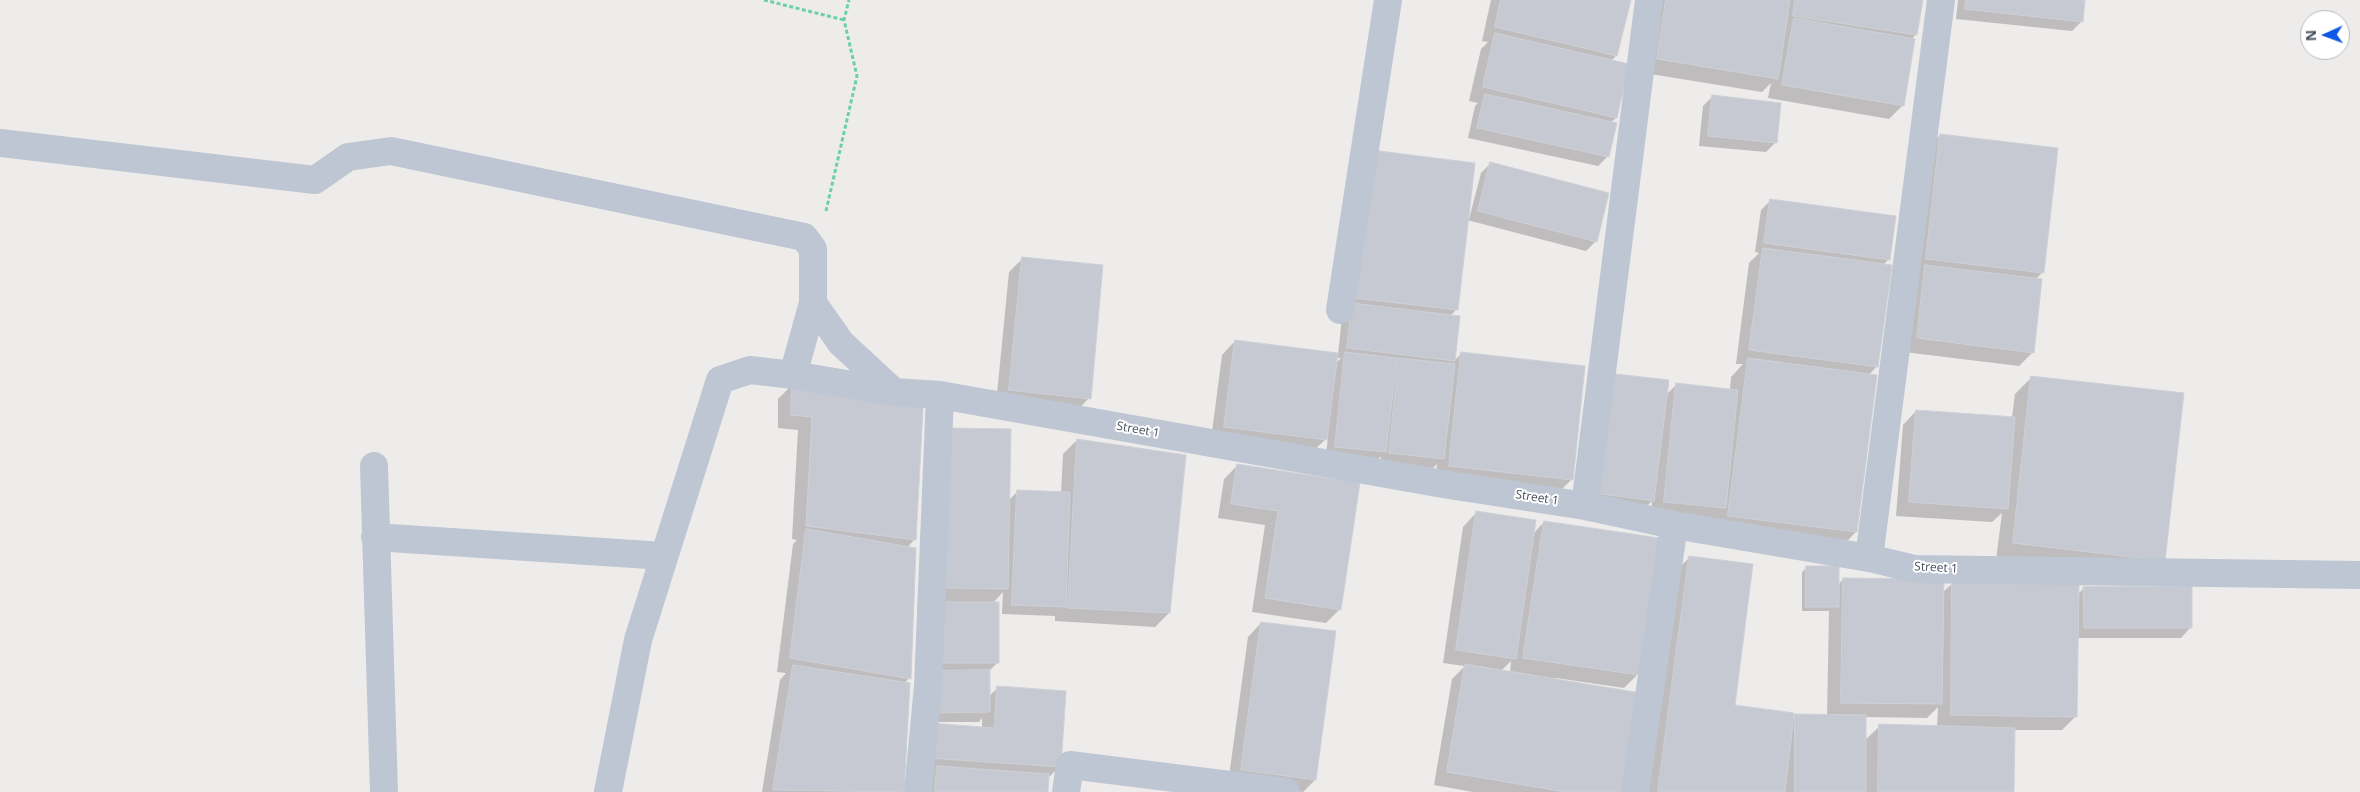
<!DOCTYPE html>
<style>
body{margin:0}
#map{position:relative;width:2360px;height:792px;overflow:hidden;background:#eeebeb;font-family:"Open Sans",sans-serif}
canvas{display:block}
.north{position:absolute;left:2300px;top:10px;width:50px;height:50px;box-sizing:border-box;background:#fff;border:1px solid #b4b8bd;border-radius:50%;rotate:268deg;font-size:14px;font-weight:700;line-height:20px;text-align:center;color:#434d5a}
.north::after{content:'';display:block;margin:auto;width:18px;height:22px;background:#0d59e6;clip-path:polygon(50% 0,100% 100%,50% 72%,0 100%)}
</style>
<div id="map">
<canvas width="2360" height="792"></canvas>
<div class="north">N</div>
</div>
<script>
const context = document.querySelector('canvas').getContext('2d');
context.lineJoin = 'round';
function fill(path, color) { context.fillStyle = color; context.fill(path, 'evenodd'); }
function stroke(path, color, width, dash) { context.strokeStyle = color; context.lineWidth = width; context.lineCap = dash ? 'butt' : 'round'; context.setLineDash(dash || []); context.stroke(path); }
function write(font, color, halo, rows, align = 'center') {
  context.font = font + ' "Open Sans",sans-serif'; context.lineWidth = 4; context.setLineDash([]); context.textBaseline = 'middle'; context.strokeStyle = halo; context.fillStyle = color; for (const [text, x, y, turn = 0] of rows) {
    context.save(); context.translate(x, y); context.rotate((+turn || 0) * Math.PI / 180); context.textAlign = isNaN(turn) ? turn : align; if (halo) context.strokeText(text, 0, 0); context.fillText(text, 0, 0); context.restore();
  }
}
const shadow = new Path2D(`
 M1491,0H1630L1616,56L1611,61L1616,118L1610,123L1608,156L1598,166L1468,138L1475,106L1478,103L1469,101L1481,49L1488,42L1482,41Z
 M1655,0H1921L1916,34L1911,40L1903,105L1889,119L1768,98L1771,83L1762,92L1644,73Z
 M1958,0H2084L2082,21L2072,31L1956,19Z
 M1712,97L1775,143L1766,152L1699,146L1703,106Z
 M1940,135L2043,272L2035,280L2033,352L2019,366L1904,352L1927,149Z
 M1491,163L1596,241L1586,251L1467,220L1457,309L1450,316L1459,318L1453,362L1461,354L1571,480L1558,493L1435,480L1437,464L1433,468L1380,462L1381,456L1376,461L1326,456L1328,437L1311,453L1211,440L1222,355L1235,341L1338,355L1358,165L1469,219L1481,173ZM1336,358H1341L1335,364Z
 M1771,200L1889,259L1883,265L1877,366L1869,375L1856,532L1839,549L1651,515L1652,501L1643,510L1592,504L1606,385L1616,375L1666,395L1677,384L1730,390L1731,377L1743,364H1736L1749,263L1759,253L1755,252L1761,210Z
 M1023,258L1089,398L1076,412L996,404L1009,272Z
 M2032,377L2164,560H1996L2002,513L1992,522L1896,516L1903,425L1916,411L2012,418L2015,394Z
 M792,385L914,540L907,548L909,678L904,684L909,685L903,792H762L780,680L786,673L777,672L793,544L797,540L792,539L798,430L778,428V399Z
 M1077,440L1169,613L1155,627L1055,621V616L1002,614L1003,592L992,604L998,662L989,671V696L998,688L1060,766L1048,778L1047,792H923L931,724L982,728V718L979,722H923L936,443L1008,501L1017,492L1061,493L1063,454Z
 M1238,465L1359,484L1340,609L1326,623L1252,612L1265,525L1218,518L1224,479Z
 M1476,513L1533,534L1544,522L1638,674L1624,688L1556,678L1555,680L1623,792H1473L1434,785L1452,679L1465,666L1443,663L1463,527ZM1511,661L1510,673L1501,671Z
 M1689,558L1733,707L1793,719L1796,716H1827L1829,611H1802V572L1807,567L1838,585L1843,579L1942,593L1953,583L2077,595L2084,588L2190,628L2181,638H2077L2076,716L2062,730H2014L2012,792H1644L1672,575ZM1938,707L1937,727L1880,726L1865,740V717L1927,718Z
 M1261,623L1315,780L1303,792L1228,784L1248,637Z`);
const building = new Path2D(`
 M1501,0H1631L1617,56L1495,27Z
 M1666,0H1790L1778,79L1657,59Z
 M1795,0H1923L1917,35L1793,16Z
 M1966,0H2085L2083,22L1965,9Z
 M1794,18L1915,39L1904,106L1782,85Z
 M1495,33L1629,64L1617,118L1483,87Z
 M1485,94L1617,123L1609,157L1477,128Z
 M1712,95L1781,103L1777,143L1708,136Z
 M1940,134L2058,148L2044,273L1926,259Z
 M1371,150L1475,163L1458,310L1354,298Z
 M1490,162L1609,193L1597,242L1478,211Z
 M1770,199L1896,216L1890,260L1764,243Z
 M1763,248L1892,265L1878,367L1749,350Z
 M1022,257L1103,265L1091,399L1009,390Z
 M1925,265L2042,279L2034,353L1917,338Z
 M1352,303L1460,316L1455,361L1347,348Z
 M1235,340L1338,353L1327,440L1224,427Z
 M1345,352L1397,358L1386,452L1335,447Z
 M1461,352L1585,366L1573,480L1449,466Z
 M1399,358L1455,364L1444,459L1389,453Z
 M1748,358L1877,375L1857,532L1728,516Z
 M1616,374L1669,380L1654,501L1601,494Z
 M2031,376L2184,393L2165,561L2013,543Z
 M792,383L923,408L916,540L806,526L812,417L791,415Z
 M1676,383L1738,390L1726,508L1664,502Z
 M1916,410L2015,417L2008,509L1909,502Z
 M950,428L1011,429L1008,589L946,588Z
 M1077,439L1186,455L1170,613L1068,608Z
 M1237,464L1360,483L1341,610L1265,598L1278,511L1231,504Z
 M1017,490L1070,492L1066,607L1012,605Z
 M1476,511L1536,520L1516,659L1456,650Z
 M1544,521L1659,538L1639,675L1523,658Z
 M806,529L916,548L911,679L790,658Z
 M1689,556L1753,564L1735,705L1794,713L1785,792H1658Z
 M1806,566H1839V607H1806Z
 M1843,578L1944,579L1942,704L1841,703Z
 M1952,582L2079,583L2077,717L1951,715Z
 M2192,586V628H2084L2083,587Z
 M938,602H999V663H937Z
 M1261,622L1336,631L1316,780L1241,770Z
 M1465,664L1641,693L1624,792H1566L1447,772Z
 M793,665L910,683L904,792L773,790Z
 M990,670V712L933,713L932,671Z
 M997,686L1066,691L1061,767L928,758L930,723L994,728Z
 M1795,714L1866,715V792H1795Z
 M1879,724L2015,728L2014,792H1878Z
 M937,766L1049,774L1048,792H935Z`);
const path = new Path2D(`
 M764,0L844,20
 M826,211L857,76L844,20L849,0`);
const minor = new Path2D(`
 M0,143L315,180L348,157L391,151L804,237L813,249V303L841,343L894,392
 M1340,310L1388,0
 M793,375L813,303
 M374,466L384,792
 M1585,506L1649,0
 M375,537L664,556
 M1869,558L1941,0
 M608,792L638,640L720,380L750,370L793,375L894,392L940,395L1443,484L1585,506L1674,525L1869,558L1915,569L2360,575
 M918,792L928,686L940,395
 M1066,792L1070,765L1286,792
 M1635,792L1674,525`);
const streetNames = [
 ["Street 1",1138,430,10],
 ["Street 1",1537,498,9],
 ["Street 1",1936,568,3]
];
fill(shadow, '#0003');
fill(building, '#c7c9d2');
stroke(building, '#ced0d8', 1);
stroke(path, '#6bd0a7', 3, [4, 2.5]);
stroke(minor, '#bdc6d2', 28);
write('12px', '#434d5a', '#fff', streetNames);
</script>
